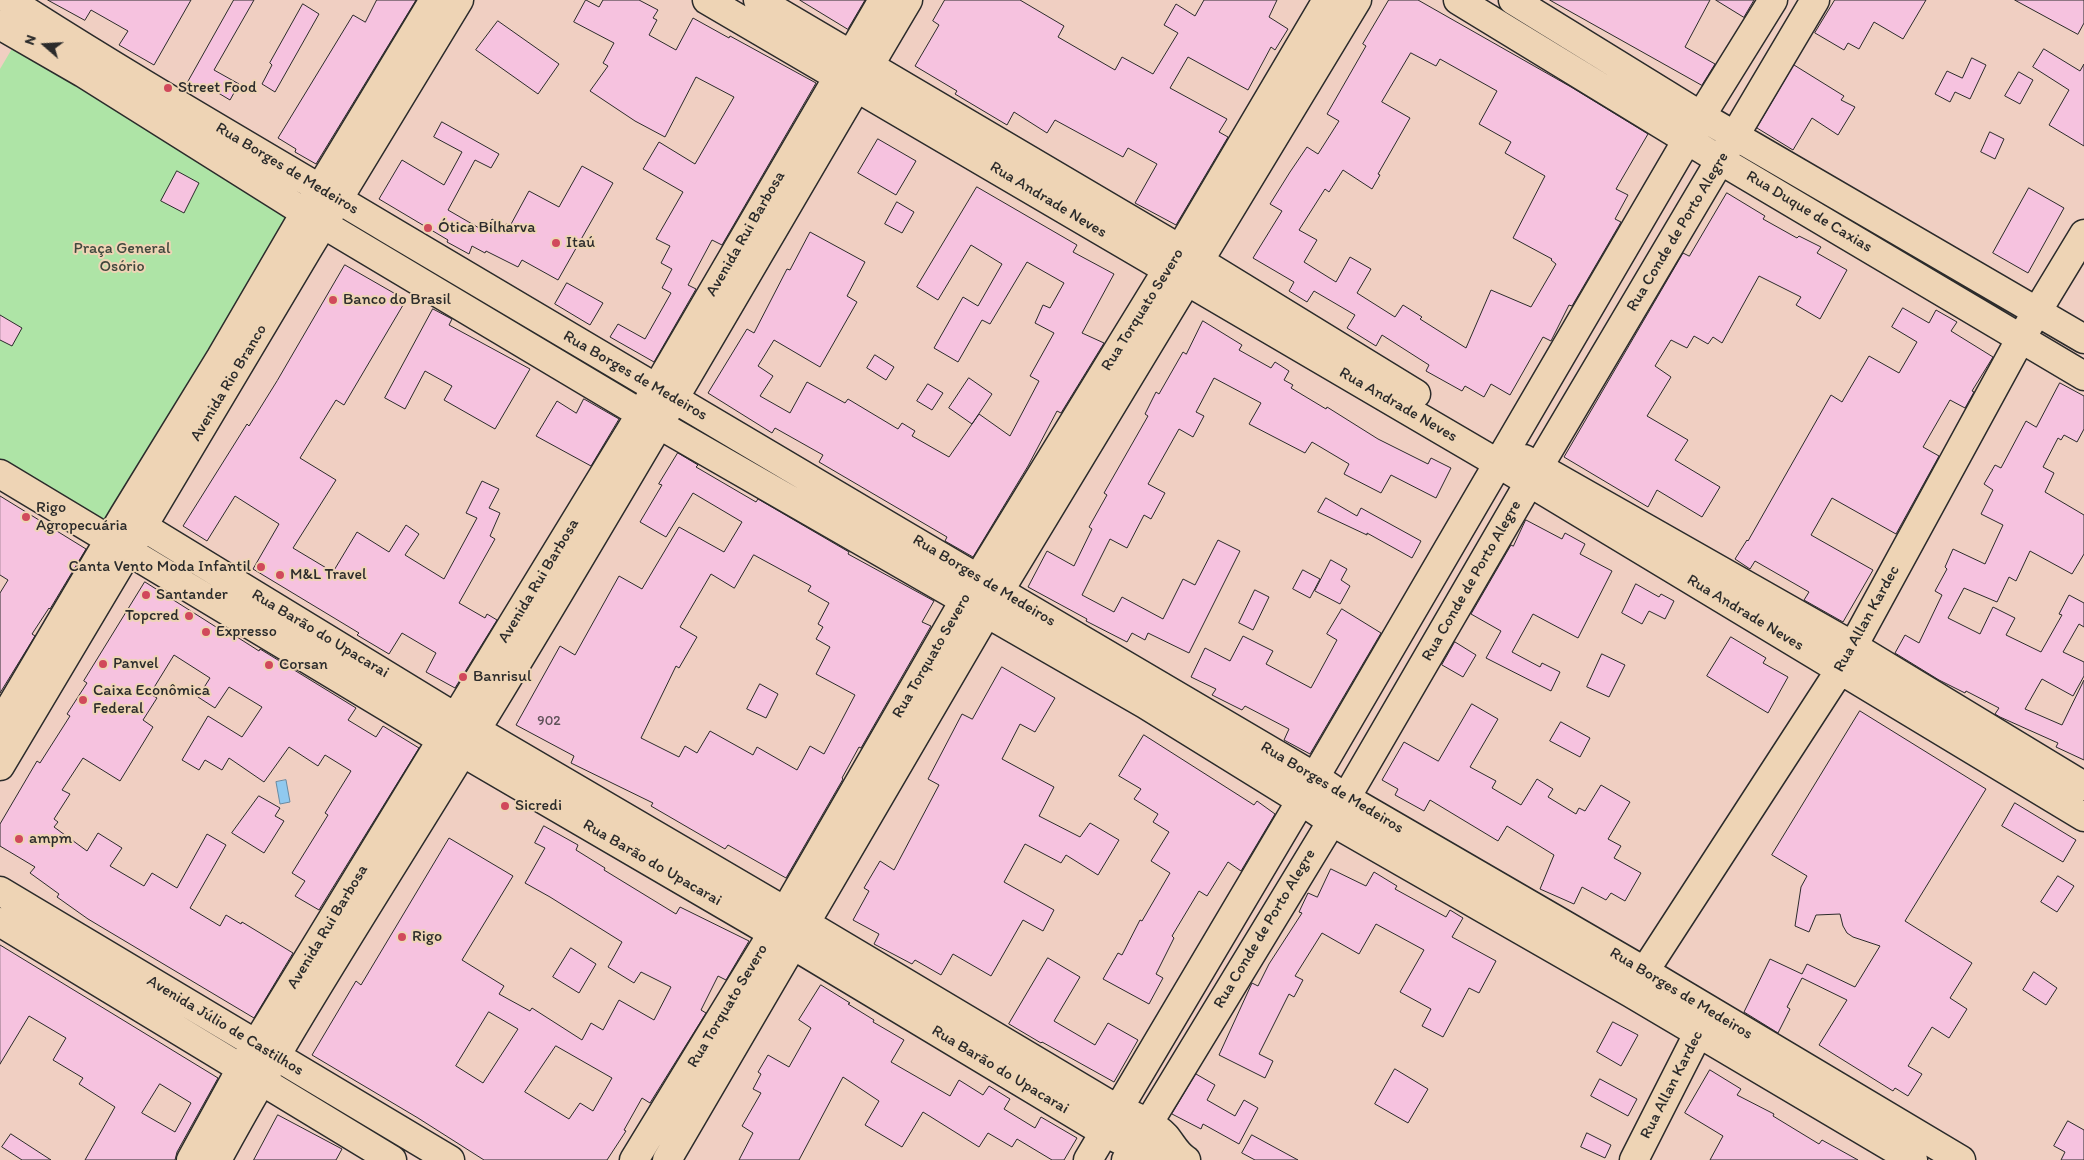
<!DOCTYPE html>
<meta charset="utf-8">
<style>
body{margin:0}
#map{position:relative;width:2084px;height:1160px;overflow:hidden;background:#f0cfc2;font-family:Itim,sans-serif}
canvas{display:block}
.north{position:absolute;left:20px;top:20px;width:50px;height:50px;-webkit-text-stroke:4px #eed4b5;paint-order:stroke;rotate:289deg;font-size:14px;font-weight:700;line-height:20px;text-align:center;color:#2b2b2b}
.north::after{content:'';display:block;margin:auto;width:18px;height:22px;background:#2b2b2b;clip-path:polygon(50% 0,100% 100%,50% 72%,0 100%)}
</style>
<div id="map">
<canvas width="2084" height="1160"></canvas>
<div class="north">N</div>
</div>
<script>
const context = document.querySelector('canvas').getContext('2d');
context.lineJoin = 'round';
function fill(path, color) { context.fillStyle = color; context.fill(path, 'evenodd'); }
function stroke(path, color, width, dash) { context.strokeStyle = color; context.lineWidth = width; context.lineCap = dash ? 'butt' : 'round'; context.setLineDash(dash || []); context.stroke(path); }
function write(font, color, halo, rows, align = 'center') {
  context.font = font + ' Itim,sans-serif'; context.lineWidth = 4; context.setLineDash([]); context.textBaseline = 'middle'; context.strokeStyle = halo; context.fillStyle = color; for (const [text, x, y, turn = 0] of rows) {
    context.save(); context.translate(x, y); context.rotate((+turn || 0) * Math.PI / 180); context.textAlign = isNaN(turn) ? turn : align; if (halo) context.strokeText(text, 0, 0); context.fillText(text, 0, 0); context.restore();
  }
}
const green = new Path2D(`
 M13,47L291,216L106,522L0,459V69Z`);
const water = new Path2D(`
 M286,780L290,802L280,804L276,782Z`);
const building = new Path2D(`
 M48,0H191L154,65L119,45L128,31L91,10L85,20Z
 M234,0H254L214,70L239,84L230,100L205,85L203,90L188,82Z
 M377,0H416L316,164L295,152L296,149L278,138L353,15L365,22Z
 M586,0L599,7L603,0H639L658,10L653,18L657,20L649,35L676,50L693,18L729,38L730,36L816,83L722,245L712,240L688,285L696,289L654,362L610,337L618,324L645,339L671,293L662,288L672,269L661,263L670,246L656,239L683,192L643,169L659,142L695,164L734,97L696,77L665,137L635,121L590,91L608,66L603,63L614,43L574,22Z
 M800,0H865L848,29Z
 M945,0H1020L1064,26L1058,37L1115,70L1122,57L1153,74L1178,33L1164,25L1176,4L1195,16L1204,0H1277L1269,17L1288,29L1275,50L1271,47L1248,90L1188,57L1170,88L1227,119L1219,132L1228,137L1176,225L1135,203L1157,164L1128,148L1123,157L1055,120L1047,133L1014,112L1007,125L955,94L957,91L915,66L939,25L933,21Z
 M1389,0H1418L1571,87L1648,134L1616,189L1628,195L1615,219L1621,222L1572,306L1569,305L1551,341L1543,337L1510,395L1491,384L1484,397L1465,386L1462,391L1426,371L1429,365L1382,335L1376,346L1347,328L1355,315L1314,291L1307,302L1289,291L1294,282L1253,258L1282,211L1270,204L1290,172L1307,147L1318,154L1339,121L1327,114L1366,46L1363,44ZM1411,53L1436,66L1440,59L1497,91L1479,124L1511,142L1505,153L1545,176L1513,238L1552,259L1551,260L1556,264L1531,307L1491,290L1466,348L1420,319L1422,317L1403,305L1395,317L1357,293L1371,269L1350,257L1336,282L1304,262L1317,240L1299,230L1325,189L1329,192L1343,170L1372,189L1380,175L1378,174L1410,118L1382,102Z
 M1550,0H1710L1685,47L1715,64L1702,85Z
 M1716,0H1754L1744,17Z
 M1835,0H1926L1903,39L1874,22L1859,49L1848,43L1844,50L1815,33Z
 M2015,0H2084V23L2078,34Z
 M303,4L319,14L275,92L262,84L272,65L270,63Z
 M498,21L559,64L538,94L476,50Z
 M2044,49L2080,71L2084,64V146L2049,125L2069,90L2033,67Z
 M1972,58L1986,65L1970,99L1955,92L1950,102L1935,94L1947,71L1962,78Z
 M1794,65L1844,96L1841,100L1855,107L1838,135L1812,118L1793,150L1757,128Z
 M2019,72L2033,80L2020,104L2005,96Z
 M442,122L499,154L491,168L475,160L448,210L486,232L492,219L505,227L506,224L510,226L529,191L559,207L582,166L613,183L558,280L522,260L518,267L486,251L485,253L472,246L469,254L447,242L448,240L379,199L402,160L444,185L462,152L434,137Z
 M1990,132L2004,139L1995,159L1981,152Z
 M878,139L916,161L896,195L858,173Z
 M177,171L199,183L184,213L161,201Z
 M977,187L1077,245L1073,252L1114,274L1082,333L1104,343L1061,413L1057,411L1028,466L973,557L945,541L947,537L819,462L823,455L775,428L772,433L708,393L747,329L754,333L787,269L790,270L810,232L865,262L847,296L857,302L820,367L774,340L758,366L773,376L760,396L790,413L807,382L845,403L848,399L898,429L902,423L915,431L912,436L949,457L979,414L1010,436L1039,381L1030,376L1054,333L1035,323L1043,305L1050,308L1064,283L1027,262L990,324L982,320L958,362L934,348L963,297L978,306L1002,264L971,245L938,300L917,287Z
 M2029,188L2064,208L2028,273L1993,253Z
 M1727,193L1765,216L1763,219L1797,238L1799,236L1821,247L1817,253L1847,270L1820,319L1796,305L1801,297L1759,276L1722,343L1713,337L1708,344L1694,336L1687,348L1671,340L1655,366L1671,377L1647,416L1688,440L1675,460L1720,487L1702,517L1657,490L1648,507L1564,457L1683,253L1689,256Z
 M897,202L914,212L902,233L885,224Z
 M345,265L406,300L344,405L336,400L300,458L336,480L293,548L333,572L357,532L389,552L406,525L419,534L405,555L444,579L477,518L466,513L482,481L499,489L489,508L500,513L490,536L495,539L459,603L485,618L487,614L497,620L455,688L426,672L436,653L402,633L389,654L357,635L359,633L253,569L279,524L235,496L207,541L183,526L247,424L249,426L277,381Z
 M567,283L603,303L590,325L555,304Z
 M1903,308L1929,323L1936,310L1957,322L1951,331L1993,357L1972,391L1974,392L1965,408L1950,400L1923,447L1939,456L1896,534L1832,498L1811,535L1873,570L1843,622L1804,600L1809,592L1755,561L1750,569L1735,559L1747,540L1748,541L1831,395L1842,402L1869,356L1899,373L1917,342L1892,327Z
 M433,309L452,319L449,325L530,369L495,429L444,400L452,386L425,371L405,409L385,398Z
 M0,315L22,328L12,346L0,340Z
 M1203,321L1242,345L1239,350L1271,368L1275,362L1289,371L1284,380L1293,385L1291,388L1326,409L1327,407L1378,439L1428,464L1431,458L1451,468L1436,498L1391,475L1381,493L1344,474L1349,464L1312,442L1305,453L1249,424L1261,403L1214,378L1196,412L1204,416L1193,437L1179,429L1148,484L1165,493L1151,519L1144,515L1127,548L1110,539L1082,595L1114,612L1122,597L1163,619L1183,579L1195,585L1218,540L1240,551L1189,653L1148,633L1145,640L1132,633L1127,642L1086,621L1087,619L1028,587L1047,551L1074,566L1092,529L1089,527L1107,495L1104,493L1148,416L1145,414L1156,392L1159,394L1183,352L1186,354Z
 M875,355L894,367L886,380L867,368Z
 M969,378L992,394L972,424L949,408Z
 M2060,383L2084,396V429L2077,442L2064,435L2061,440L2058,438L2043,467L2054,473L2045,492L2084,515V554L2072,574L2030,551L2016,581L2009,577L1997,602L1964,588L1948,618L1980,634L1993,607L2015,618L2006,635L2041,652L2062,615L2059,614L2069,595L2084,603V627L2079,624L2063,652L2084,662V676L2073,696L2042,679L2025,709L2062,725L2084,680V760L2056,747L2058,743L2000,717L1995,714L1999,708L1966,691L1965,693L1939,680L1895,653L1905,635L1919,643L1942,595L1935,591L1947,569L1945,567L1953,549L1985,564L2003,525L1981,514L1993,490L1984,484L1995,465L2001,468L2026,421L2036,427Z
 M928,384L943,393L932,410L917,401Z
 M584,399L619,419L591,466L536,436L557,401L576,413Z
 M678,453L698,465L696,467L756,502L758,499L849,552L848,554L934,601L922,622L931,626L861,748L859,747L842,778L843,779L786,878L728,845L725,849L651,806L653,803L571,763L574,756L516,725L560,646L575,655L619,576L642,589L679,527L724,552L742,522L693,493L666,537L640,522L662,485L659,484ZM754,555L811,586L808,591L829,603L818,624L823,627L816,639L830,647L816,674L855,695L824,754L810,746L797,770L757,747L753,755L710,731L697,753L685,746L679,757L641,738L676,666L679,668L697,637L680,627L711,574L734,588Z
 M0,496L86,549L50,609L49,608L32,634L35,636L0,693V593L8,580L0,575Z
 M1326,498L1357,516L1361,508L1421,541L1412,558L1367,533V535L1318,512Z
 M1526,520L1562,539L1565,533L1585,544L1580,554L1612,571L1578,638L1533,614L1512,652L1540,667L1542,663L1560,672L1551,691L1486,658L1501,631L1471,614L1511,545L1513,546Z
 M1331,560L1347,569L1341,580L1350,586L1340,604L1315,591Z
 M1303,570L1320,579L1310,598L1293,589Z
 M145,582L235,639L237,637L259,651L260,649L356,708L348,720L376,737L383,726L419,748L319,910L295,896L305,881L292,873L328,815L325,813L351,771L325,755L318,766L289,747L264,782L229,758L222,770L205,760L199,770L182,760L208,716L242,737L262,707L229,687L215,708L198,697L210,678L174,655L150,694L157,698L143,720L153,727L120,781L83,758L62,790L70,794L54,819L58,822L54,827L87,851L98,833L122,848L110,866L144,886L152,873L177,888L207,834L226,845L190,908L220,926L226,915L241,924L242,922L293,953L254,1018L88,919L57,897L59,894L30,873L35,867L0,846V824L37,761L40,763L70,716L67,714L87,683L84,681Z
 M1636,584L1659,597L1661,594L1674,601L1665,619L1649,611L1642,624L1622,613Z
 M1255,590L1269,597L1253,630L1239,623Z
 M1342,609L1381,633L1310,754L1284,740L1289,729L1245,706L1242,710L1212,695L1216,689L1191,677L1205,648L1230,661L1243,636L1273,651L1266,664L1311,688L1337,640L1327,634Z
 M1731,637L1766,658L1763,663L1788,677L1768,713L1707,676Z
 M1455,642L1476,655L1463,677L1442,665Z
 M1602,654L1625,665L1609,697L1587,687Z
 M1002,667L1055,698L1035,732L1020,724L1002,759L1054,787L1039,816L1080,837L1090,823L1119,840L1098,875L1066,855L1061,863L1025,844L1004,882L1054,910L1043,931L1023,920L991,976L953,954L941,975L915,960L912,964L874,944L879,934L853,920L869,891L864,888L880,861L894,870L939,785L928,779L962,714L972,719Z
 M760,684L778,694L766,718L747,709Z
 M1472,704L1498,719L1470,767L1496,781L1492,788L1521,805L1537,779L1553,789L1548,797L1576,814L1579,808L1585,811L1601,785L1630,802L1608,839L1621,846L1614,858L1641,873L1625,901L1611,893L1606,900L1582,887L1574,904L1540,889L1554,855L1507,826L1498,841L1430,800L1424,811L1395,795L1398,789L1382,780L1404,742L1438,761Z
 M1860,711L1986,789L1905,921L1972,963L1950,998L1967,1009L1949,1038L1932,1027L1908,1066L1922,1074L1908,1096L1895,1088L1893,1091L1819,1045L1847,1000L1802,978L1787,1007L1790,1009L1778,1033L1744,1012L1770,959L1802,974L1807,964L1855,987L1880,946L1853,937L1847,933L1843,926L1840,914L1816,915L1809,932L1795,926L1801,887L1807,876L1772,855Z
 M1561,722L1590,738L1580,757L1550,741Z
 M1144,735L1254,805L1257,801L1275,814L1241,871L1228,862L1207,896L1199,891L1172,936L1174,938L1156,974L1163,978L1149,1004L1103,979L1118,953L1122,955L1140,920L1142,921L1170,873L1151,861L1169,832L1153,822L1158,814L1134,799L1141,789L1119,776Z
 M259,796L280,808L275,816L284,821L264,853L232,833Z
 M2015,803L2076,840L2063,862L2002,826Z
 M544,826L578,845L576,850L605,868L604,870L676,914L680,907L749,941L726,980L718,976L701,1010L706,1013L650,1103L642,1098L624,1130L626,1131L607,1160H484L418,1118L312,1055L356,981L361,985L449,838L513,876L462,960L504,986L499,994L530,1011L532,1008L582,1040L591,1023L603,1030L619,1000L654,1020L671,987L641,972L634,983L608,967L622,942L550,897L525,883L545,848L535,843ZM489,1012L518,1029L483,1083L456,1066ZM556,1046L612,1078L593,1111L580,1103L569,1119L525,1092Z
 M1331,869L1366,886L1374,872L1397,886L1395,889L1446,917L1450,910L1463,918L1452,937L1496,961L1479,993L1469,988L1443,1037L1422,1026L1431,1009L1400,992L1424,950L1376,924L1359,954L1322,933L1295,976L1303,980L1294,997L1289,994L1259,1054L1273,1061L1265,1078L1219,1055L1252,983L1258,986L1269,964L1302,913L1299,912L1308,893L1317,897Z
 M2058,876L2074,886L2057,912L2041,902Z
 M0,945L218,1078L177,1152L175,1160H85L115,1107L79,1084L83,1078L53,1060L66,1038L29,1016L0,1064ZM160,1084L191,1103L175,1132L142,1113Z
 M571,948L596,964L579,993L553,977Z
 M1048,958L1080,977L1054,1021L1095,1045L1108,1023L1138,1040L1114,1082L1042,1042L1041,1043L1009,1024Z
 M2034,972L2057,988L2046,1005L2023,990Z
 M821,985L850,1003L848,1004L874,1020L873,1022L904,1040L891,1062L950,1096L959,1080L983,1095L989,1086L1010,1099L1004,1109L1035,1128L1041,1117L1077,1138L1064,1160H1052L1017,1139L1012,1147L988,1133L979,1147L923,1112L902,1147L865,1125L879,1101L843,1077L799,1160H739L753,1133L742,1126L761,1093L753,1089L761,1074L758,1072L768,1055L789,1067L811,1028L799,1020Z
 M1613,1022L1638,1035L1621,1066L1597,1052Z
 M1395,1069L1428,1089L1408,1123L1375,1104Z
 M1710,1070L1741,1089L1737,1095L1774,1114L1773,1116L1819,1144L1822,1140L1858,1160H1710L1723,1136L1685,1113Z
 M1196,1074L1215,1085L1207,1100L1235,1116L1244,1100L1258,1108L1239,1144L1203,1124L1201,1129L1172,1114Z
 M1600,1079L1637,1099L1628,1116L1591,1096Z
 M278,1115L342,1149L336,1160H254Z
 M2068,1121L2084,1130V1160H2061L2065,1152L2054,1146Z
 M1587,1133L1611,1145L1605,1158L1581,1147Z
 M11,1134L51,1160H22L2,1147Z
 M1252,1135L1298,1160H1255L1242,1153Z`);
const minor = new Path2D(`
 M9,0C133,80 261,153 388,229C696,414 1006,594 1315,777L1346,798L1644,971L1961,1160
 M707,0L1499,464L2084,817
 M758,0L1180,249L1416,394
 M1458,0L1720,160L2084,376
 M1513,0L1701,116L2084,339
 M0,25L83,73L323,224L658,424L1145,704L1300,800L1331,821L1631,993L1913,1160
 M1524,459L1853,646L2084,786
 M0,474L462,752L793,945L1104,1132L1151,1155L1181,1157
 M124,515L476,730L785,911L1117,1109C1134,1116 1153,1123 1165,1136C1172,1144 1176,1154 1186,1160
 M0,725L124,515L221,357L305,213L434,0
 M0,766L309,247L459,0
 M0,891L450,1160
 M0,922L392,1160
 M1635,986L1840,670L2021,338L2084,234
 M191,1160L242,1067L656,389L883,0
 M217,1160C297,1013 389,873 476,730C624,489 764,243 908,0
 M634,1160L772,934L964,601L1180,249L1327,0
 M667,1160L1000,590L1357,0
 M1088,1160L1315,777L1701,116L1773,0
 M1126,1160L1346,798L1529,483L1815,0
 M1634,1160L1707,1016`);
const markers = [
 [168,88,5,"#d1495b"],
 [428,228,5,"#d1495b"],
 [556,243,5,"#d1495b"],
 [333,300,5,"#d1495b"],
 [26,517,5,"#d1495b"],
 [261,567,5,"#d1495b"],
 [280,575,5,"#d1495b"],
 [146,595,5,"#d1495b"],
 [189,616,5,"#d1495b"],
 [206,632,5,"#d1495b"],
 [103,664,5,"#d1495b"],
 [269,665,5,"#d1495b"],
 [463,677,5,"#d1495b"],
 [83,700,5,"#d1495b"],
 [505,806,5,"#d1495b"],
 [19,839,5,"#d1495b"],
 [402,937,5,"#d1495b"]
];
const numberNames = [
 ["902",549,721]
];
const poiNames = [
 ["Street Food",178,88],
 ["Ótica Bilharva",438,228],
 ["Itaú",566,243],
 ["Banco do Brasil",343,300],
 ["Rigo",36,508],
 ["Agropecuária",36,526],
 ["Canta Vento Moda Infantil",251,567,"right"],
 ["M&L Travel",290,575],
 ["Santander",156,595],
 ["Topcred",179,616,"right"],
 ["Expresso",216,632],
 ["Panvel",113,664],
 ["Corsan",279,665],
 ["Banrisul",473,677],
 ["Caixa Econômica",93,691],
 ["Federal",93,709],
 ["Sicredi",515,806],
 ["ampm",29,839],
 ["Rigo",412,937]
];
const streetNames = [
 ["Rua Borges de Medeiros",287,169,31],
 ["Rua Andrade Neves",1048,200,31],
 ["Rua Duque de Caxias",1809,212,31],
 ["Rua Conde de Porto Alegre",1678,232,-59],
 ["Avenida Rui Barbosa",746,234,-60],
 ["Rua Torquato Severo",1143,310,-58],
 ["Rua Borges de Medeiros",635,376,30],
 ["Avenida Rio Branco",229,383,-59],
 ["Rua Andrade Neves",1398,405,30],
 ["Avenida Rui Barbosa",539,581,-59],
 ["Rua Borges de Medeiros",984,581,31],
 ["Rua Conde de Porto Alegre",1472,581,-60],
 ["Rua Andrade Neves",1745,613,31],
 ["Rua Allan Kardec",1867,619,-61],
 ["Rua Barão do Upacarai",320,634,31],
 ["Rua Torquato Severo",932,656,-60],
 ["Rua Borges de Medeiros",1332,788,31],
 ["Rua Barão do Upacarai",652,863,30],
 ["Avenida Rui Barbosa",328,927,-59],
 ["Rua Conde de Porto Alegre",1265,929,-59],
 ["Rua Borges de Medeiros",1681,994,31],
 ["Rua Torquato Severo",728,1006,-59],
 ["Avenida Júlio de Castilhos",225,1026,31],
 ["Rua Barão do Upacarai",1000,1070,31],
 ["Rua Allan Kardec",1672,1085,-63]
];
const parkNames = [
 ["Praça General",122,249],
 ["Osório",122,267]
];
fill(green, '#aee4a6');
fill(water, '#90c9ef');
stroke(water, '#688aa1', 1);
fill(building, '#f6c2df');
stroke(building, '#2b2b2b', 1);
stroke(minor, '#2b2b2b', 31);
stroke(minor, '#eed4b5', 28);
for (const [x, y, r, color] of markers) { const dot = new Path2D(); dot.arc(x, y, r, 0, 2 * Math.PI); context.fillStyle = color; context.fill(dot); stroke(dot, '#eed4b5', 2); }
write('14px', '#5e5158', null, numberNames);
write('16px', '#2b2b2b', '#eed4b5', poiNames, 'left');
write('16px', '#2b2b2b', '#eed4b5', streetNames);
write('16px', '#3f473d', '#eed4b5', parkNames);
</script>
